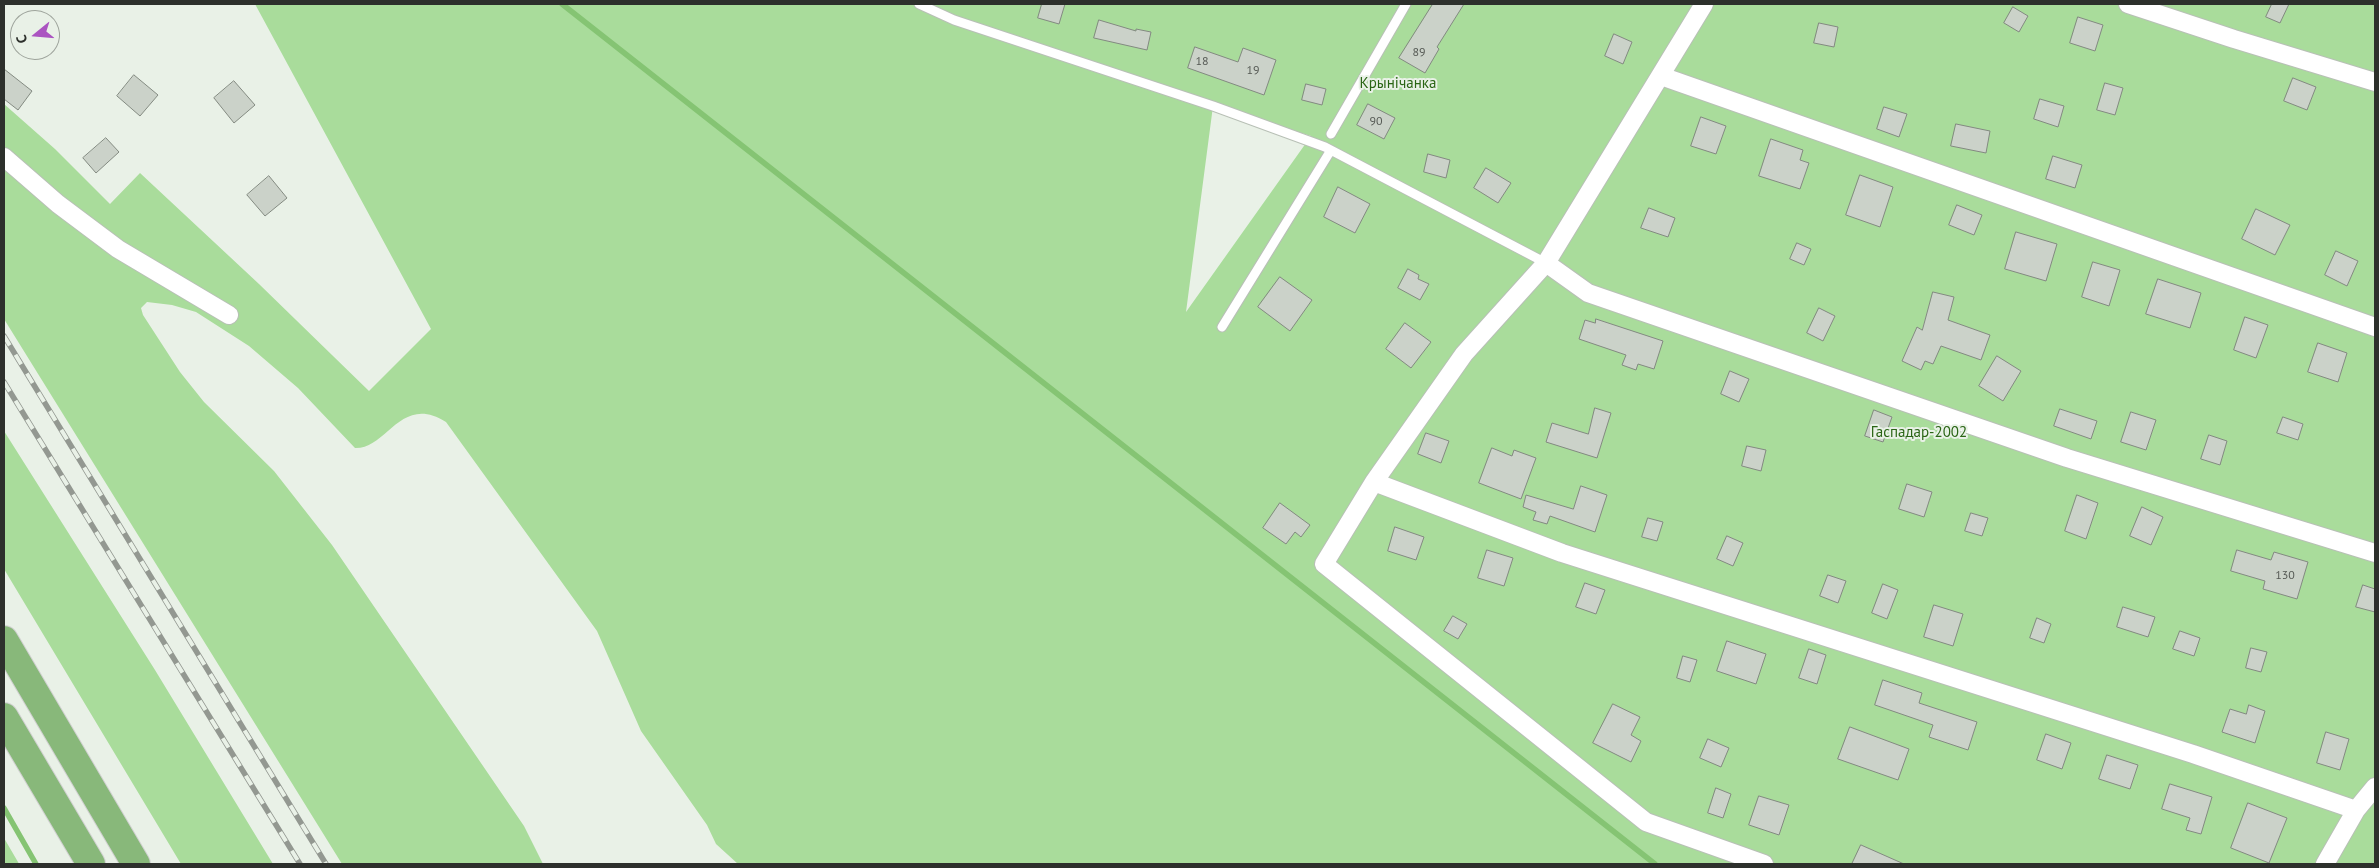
<!DOCTYPE html>
<meta charset="utf-8">
<style>
body{margin:0}
#map{position:relative;width:2379px;height:868px;overflow:hidden;background:#e9f1e7;font-family:"PT Sans",sans-serif}
canvas{display:block}
.frame{position:absolute;inset:0;border:5px solid #2d302c;pointer-events:none}
.north{position:absolute;left:10px;top:10px;width:50px;height:50px;box-sizing:border-box;background:#e9f1e7;border:1px solid #9ea49c;border-radius:50%;rotate:253deg;font-size:14px;font-weight:700;line-height:20px;text-align:center;color:#2d302c}
.north::after{content:'';display:block;margin:auto;width:18px;height:22px;background:#ab54c1;clip-path:polygon(50% 0,100% 100%,50% 72%,0 100%)}
</style>
<div id="map">
<canvas width="2379" height="868"></canvas>
<div class="frame"></div>
<div class="north">С</div>
</div>
<script>
const context = document.querySelector('canvas').getContext('2d');
context.lineJoin = 'round';
function fill(path, color) { context.fillStyle = color; context.fill(path, 'evenodd'); }
function stroke(path, color, width, dash) { context.strokeStyle = color; context.lineWidth = width; context.lineCap = dash ? 'butt' : 'round'; context.setLineDash(dash || []); context.stroke(path); }
function write(font, color, halo, rows, align = 'center') {
  context.font = font + ' "PT Sans",sans-serif'; context.lineWidth = 4; context.setLineDash([]); context.textBaseline = 'middle'; context.strokeStyle = halo; context.fillStyle = color; for (const [text, x, y, turn = 0] of rows) {
    context.save(); context.translate(x, y); context.rotate((+turn || 0) * Math.PI / 180); context.textAlign = isNaN(turn) ? turn : align; if (halo) context.strokeText(text, 0, 0); context.fillText(text, 0, 0); context.restore();
  }
}
const green = new Path2D(`
 M255,4H2375V864H738L716,844L707,825L641,731L597,631L446,422C401,393 387,449 355,448L298,388L249,346L196,312L172,305L147,302L141,308L143,315L180,372L204,402L274,471L332,545L524,826L543,864H342L4,319V104L55,149L110,204L140,173L259,284L369,391L431,329ZM1213,106L1311,136L1186,312Z
 M4,431L155,670L273,864H181L4,569Z
 M4,838L18,862L19,864H4Z`);
const stream = new Path2D(`
 M562,4L1655,864
 M4,808L36,864`);
const building = new Path2D(`
 M1042,4H1065L1059,24L1038,18Z
 M1433,4H1464L1437,47L1439,49L1425,73L1399,58Z
 M2272,4H2289L2280,23L2266,17Z
 M2013,7L2028,16L2019,32L2004,23Z
 M2078,17L2103,25L2095,51L2070,43Z
 M1099,20L1136,31V29L1151,32L1147,50L1094,38Z
 M1819,23L1838,27L1834,47L1814,43Z
 M1614,34L1632,42L1623,64L1605,56Z
 M1195,47L1238,62L1243,48L1276,60L1264,95L1188,68Z
 M4,69L32,91L18,110L4,99Z
 M134,75L158,95L140,116L117,96Z
 M2293,78L2316,87L2307,110L2284,101Z
 M234,81L255,105L234,123L214,98Z
 M2105,83L2123,88L2115,115L2097,110Z
 M1306,84L1326,89L1322,105L1302,100Z
 M2040,99L2064,106L2058,127L2034,119Z
 M1368,104L1395,118L1384,139L1357,125Z
 M1884,107L1907,114L1899,137L1877,129Z
 M1701,117L1726,126L1716,154L1691,146Z
 M1956,124L1990,131L1986,153L1951,146Z
 M106,138L119,152L96,173L83,158Z
 M1771,139L1803,150L1800,160L1809,163L1800,189L1759,176Z
 M1428,154L1450,160L1446,178L1424,172Z
 M2053,156L2082,165L2075,188L2046,179Z
 M1486,168L1511,183L1498,203L1474,188Z
 M1860,175L1893,187L1880,227L1846,215Z
 M269,176L287,198L265,216L247,195Z
 M1338,187L1370,204L1355,233L1324,217Z
 M1957,205L1982,215L1974,235L1949,225Z
 M1649,208L1675,218L1668,237L1641,228Z
 M2256,209L2290,225L2275,255L2242,239Z
 M2016,232L2057,244L2046,281L2005,269Z
 M1797,243L1811,249L1804,265L1790,259Z
 M2336,251L2358,261L2347,286L2325,275Z
 M2093,262L2120,270L2109,306L2082,297Z
 M1408,269L1419,275L1418,279L1429,284L1420,300L1398,288Z
 M1280,277L1312,300L1290,331L1258,307Z
 M2158,279L2201,293L2190,328L2146,314Z
 M1933,292L1954,297L1948,320L1990,335L1981,360L1941,346L1933,364L1925,361L1921,370L1902,361L1917,327L1922,330Z
 M1819,308L1835,316L1823,341L1807,333Z
 M2245,317L2268,325L2256,358L2234,350Z
 M1596,319L1663,341L1654,369L1638,364L1636,370L1622,365L1626,355L1579,339L1585,320L1595,323Z
 M1405,323L1431,342L1411,368L1386,349Z
 M2318,343L2347,353L2338,382L2308,372Z
 M1997,356L2021,371L2003,401L1979,386Z
 M1730,371L1749,379L1739,402L1721,394Z
 M1595,408L1611,413L1597,458L1546,442L1552,423L1588,434Z
 M2060,409L2097,421L2091,439L2054,426Z
 M1874,410L1892,417L1883,442L1865,436Z
 M2131,412L2156,420L2146,450L2121,442Z
 M2283,417L2303,424L2298,440L2277,433Z
 M1426,433L1449,441L1441,463L1418,454Z
 M2209,435L2227,441L2220,465L2201,459Z
 M1747,446L1766,450L1761,471L1742,466Z
 M1492,448L1512,456L1514,450L1536,458L1521,499L1479,483Z
 M1907,484L1932,492L1924,517L1899,509Z
 M1581,486L1607,495L1595,532L1550,516L1547,524L1533,520L1536,512L1523,507L1526,495L1573,509Z
 M2077,495L2098,503L2086,539L2065,531Z
 M1280,503L1310,525L1301,537L1295,532L1286,544L1263,528Z
 M2142,507L2163,517L2151,545L2130,536Z
 M1971,513L1988,518L1982,536L1965,531Z
 M1648,518L1663,522L1657,541L1642,537Z
 M1395,527L1424,537L1416,560L1388,551Z
 M1727,536L1743,543L1733,566L1717,559Z
 M1487,550L1513,558L1504,586L1478,578Z
 M2237,550L2271,560L2274,552L2308,562L2297,599L2263,589L2265,581L2231,571Z
 M1828,575L1846,581L1838,603L1820,596Z
 M1585,583L1605,590L1596,614L1576,607Z
 M1883,584L1898,590L1887,619L1872,613Z
 M2363,585L2375,589V612L2356,607Z
 M1934,605L1963,614L1953,646L1924,637Z
 M2123,607L2155,617L2148,637L2117,627Z
 M1453,616L1467,624L1458,639L1444,631Z
 M2037,618L2051,624L2044,643L2030,638Z
 M2180,631L2200,638L2194,656L2173,649Z
 M1727,641L1766,654L1756,684L1717,671Z
 M2251,648L2267,652L2261,672L2246,668Z
 M1809,649L1826,655L1817,684L1799,678Z
 M1683,656L1697,660L1690,682L1677,678Z
 M1883,680L1922,693L1919,703L1977,722L1968,750L1929,737L1933,725L1875,705Z
 M1613,704L1640,717L1631,735L1641,741L1631,762L1593,743Z
 M2249,705L2265,711L2255,743L2222,732L2230,709L2246,714Z
 M1850,727L1909,749L1898,780L1838,759Z
 M2326,732L2349,739L2340,770L2317,763Z
 M2046,734L2071,743L2062,769L2037,760Z
 M1708,739L1729,748L1721,767L1700,758Z
 M2107,755L2138,765L2130,789L2099,779Z
 M2170,784L2212,797L2201,834L2186,830L2190,818L2162,809Z
 M1716,788L1731,794L1723,818L1708,813Z
 M1759,796L1789,805L1779,835L1749,825Z
 M2248,803L2287,818L2269,863L2231,848Z
 M1861,845L1904,864H1852Z`);
const lane = new Path2D(`
 M919,4L954,20L1213,106L1325,147L1546,263
 M1331,134L1406,4
 M1222,327L1331,150`);
const street = new Path2D(`
 M1704,4L1546,263L1464,354L1374,482L1324,564L1646,822L1764,864
 M2128,4L2234,39L2375,82
 M1661,76L2375,327
 M4,157L58,204L118,249L229,315
 M1546,263L1588,293L2067,458L2375,553
 M1374,482L1562,553L2193,754L2356,810
 M2325,864L2356,810L2375,787`);
const highway = new Path2D(`
 M4,640L136,864
 M4,717L91,864`);
const rail = new Path2D(`
 M4,336L326,864
 M4,382L300,864`);
const numberNames = [
 ["89",1419,53],
 ["18",1202,62],
 ["19",1253,71],
 ["90",1376,122],
 ["130",2285,576]
];
const parkNames = [
 ["Крынічанка",1398,84],
 ["Гаспадар-2002",1919,433]
];
fill(green, '#a9dc9b');
stroke(stream, '#85c473', 5.5);
fill(building, '#cbd2c9');
stroke(building, '#838a81', 1);
stroke(lane, '#b8c0b6', 11);
stroke(street, '#b8c0b6', 20);
stroke(highway, '#d1d1d1', 30);
stroke(lane, '#fff', 9);
stroke(street, '#fff', 18);
stroke(highway, '#88b87a', 28);
stroke(rail, '#939891', 5.5);
stroke(rail, '#e9f1e7', 4, [11]);
write('12px', '#545853', null, numberNames);
write('15px', '#2a6515', '#e9f1e7', parkNames);
</script>
